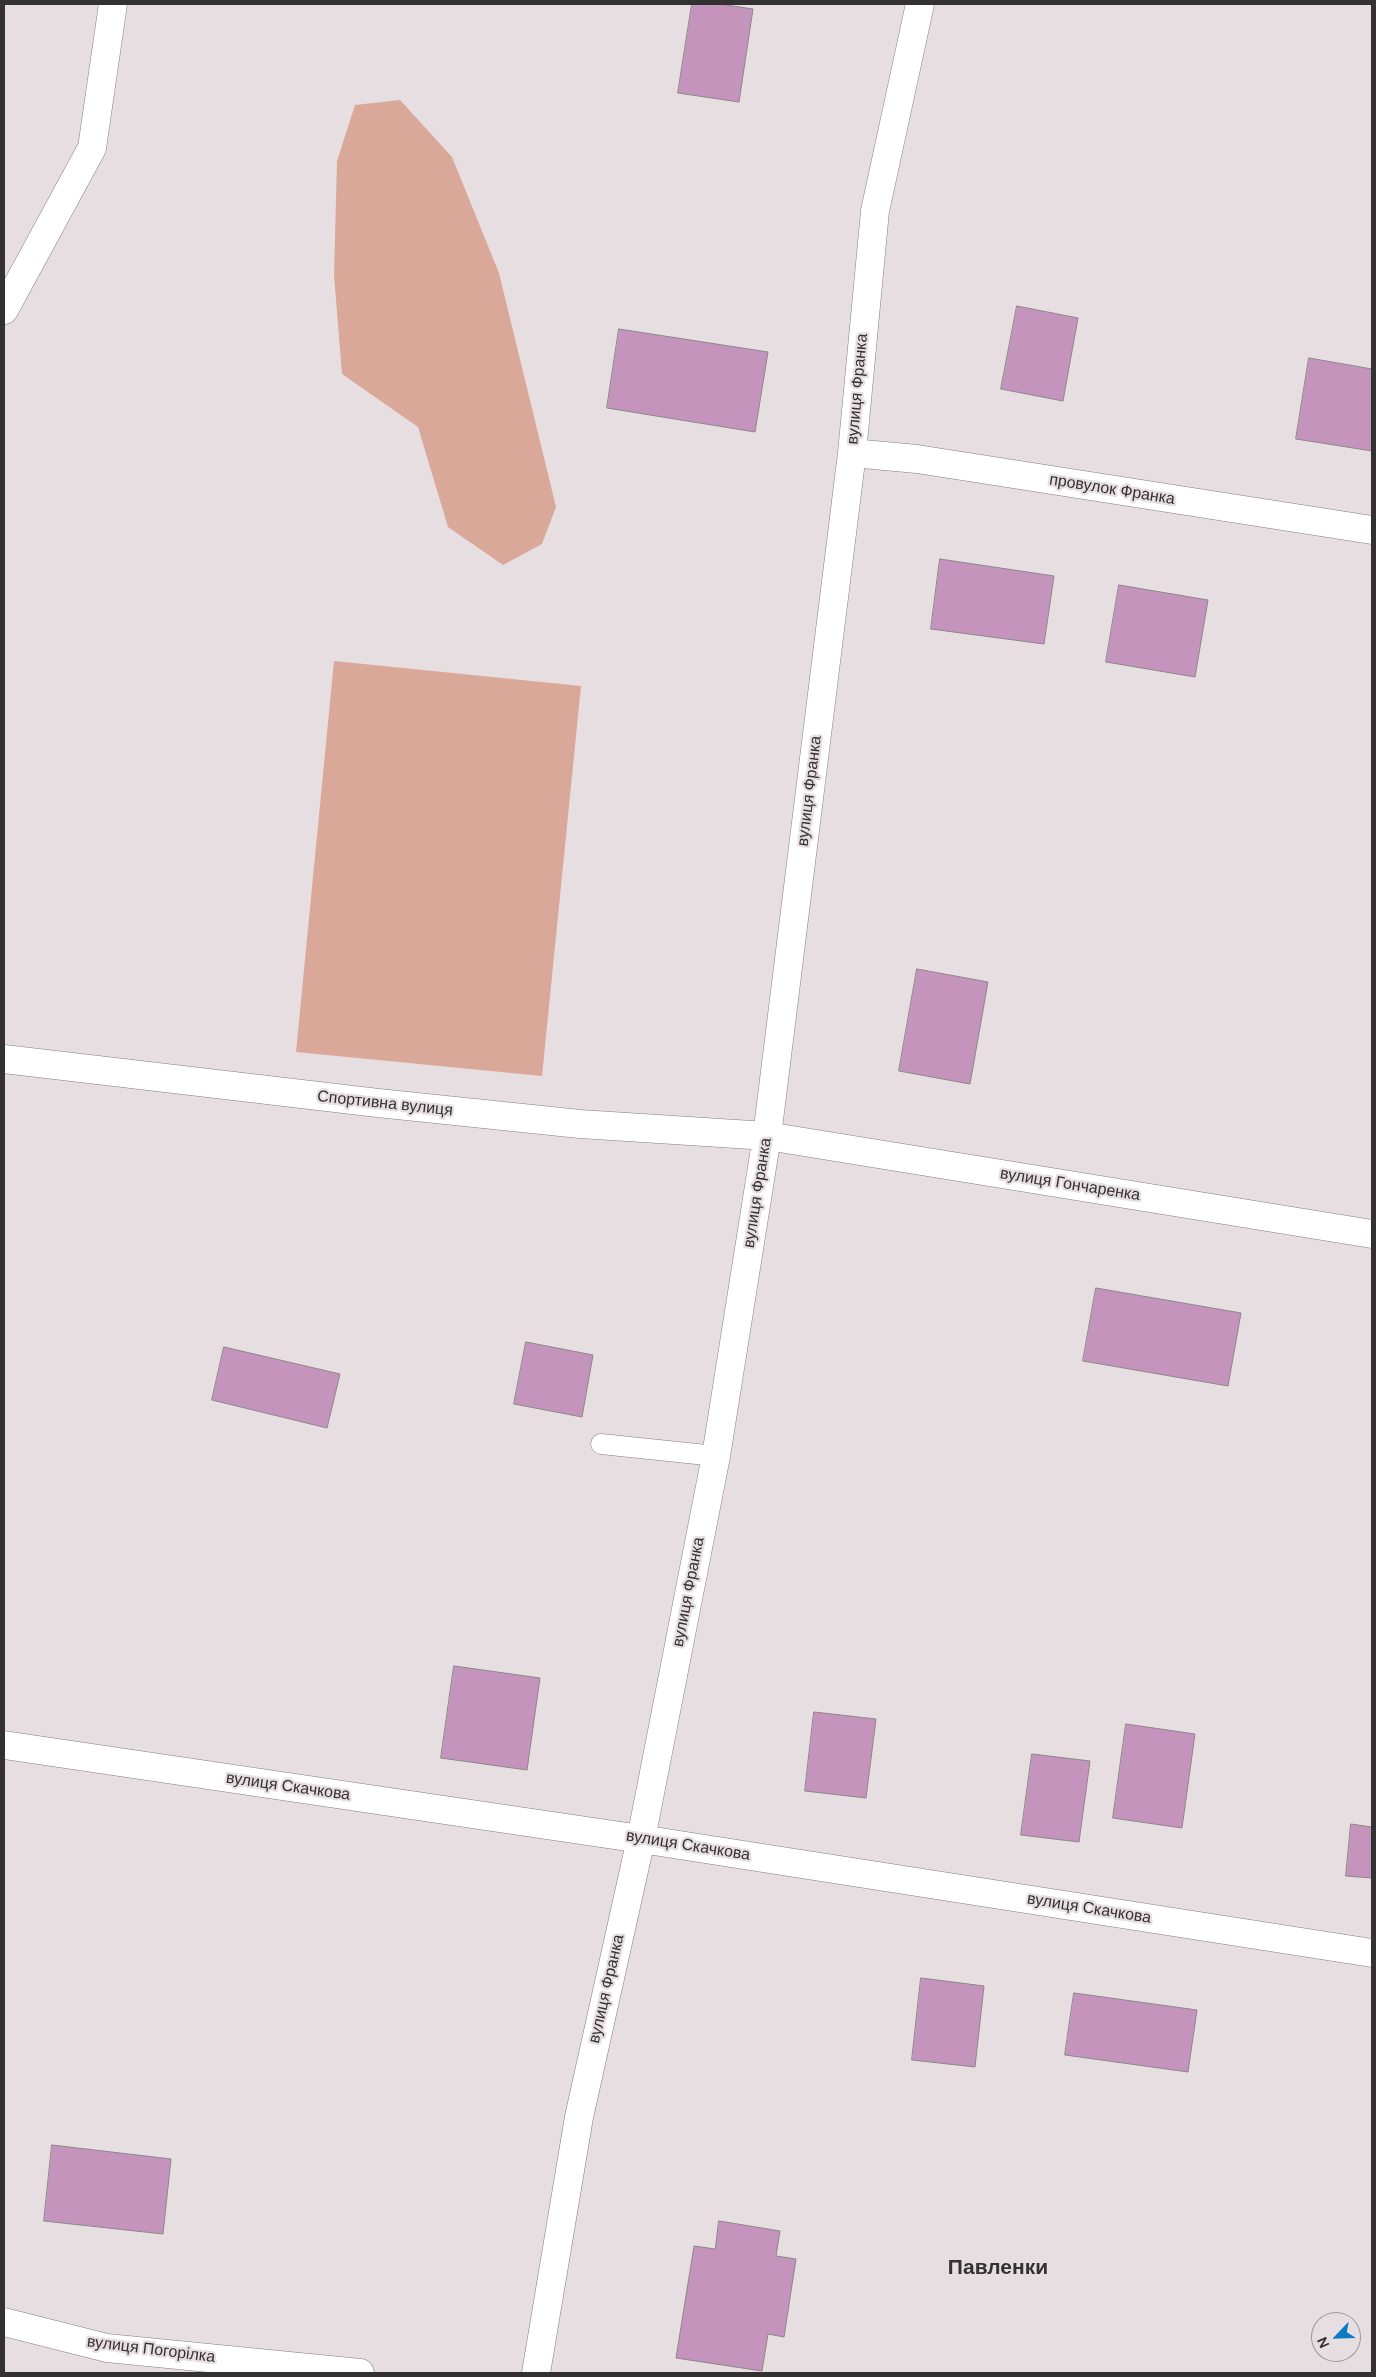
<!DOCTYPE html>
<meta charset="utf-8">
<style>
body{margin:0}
#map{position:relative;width:1376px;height:2377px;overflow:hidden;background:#e6dee1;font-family:"DM Sans",sans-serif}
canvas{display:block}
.frame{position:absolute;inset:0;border:5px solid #343132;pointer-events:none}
.north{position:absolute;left:1311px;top:2312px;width:50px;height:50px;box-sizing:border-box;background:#e6dee1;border:1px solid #9f999b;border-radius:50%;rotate:246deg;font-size:14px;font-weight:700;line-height:20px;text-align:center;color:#343132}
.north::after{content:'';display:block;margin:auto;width:18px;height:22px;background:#0c7ac5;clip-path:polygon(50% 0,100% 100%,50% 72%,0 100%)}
</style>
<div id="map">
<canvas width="1376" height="2377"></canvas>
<div class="frame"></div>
<div class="north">N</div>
</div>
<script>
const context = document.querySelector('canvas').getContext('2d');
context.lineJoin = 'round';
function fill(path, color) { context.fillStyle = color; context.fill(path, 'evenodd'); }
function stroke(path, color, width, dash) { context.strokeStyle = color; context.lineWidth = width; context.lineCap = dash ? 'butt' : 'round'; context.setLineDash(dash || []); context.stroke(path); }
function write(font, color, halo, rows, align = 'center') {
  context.font = font + ' "DM Sans",sans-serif'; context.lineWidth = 4.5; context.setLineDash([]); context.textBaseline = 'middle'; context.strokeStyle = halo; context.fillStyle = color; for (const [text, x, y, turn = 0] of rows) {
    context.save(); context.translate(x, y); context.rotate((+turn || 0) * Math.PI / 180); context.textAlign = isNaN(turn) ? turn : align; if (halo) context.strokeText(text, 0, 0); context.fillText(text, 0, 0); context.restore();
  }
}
const green = new Path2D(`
 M400,100L452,157L499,273L556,507L542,544L503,565L448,527L418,427L342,374L334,275L337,161L355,105Z
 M334,661L581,686L542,1076L296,1052Z`);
const building = new Path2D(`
 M692,4H720L753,9L739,102L678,93Z
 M1017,306L1078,318L1063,401L1001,389Z
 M619,329L768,352L755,432L607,408Z
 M1309,358L1372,369V451L1296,439Z
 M940,559L1054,576L1044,644L931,629Z
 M1119,585L1208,600L1195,677L1106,662Z
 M917,969L988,982L970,1084L899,1071Z
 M1096,1288L1241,1313L1228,1386L1083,1361Z
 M526,1342L593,1355L582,1417L514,1404Z
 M224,1347L340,1374L327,1428L212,1400Z
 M454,1666L540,1678L527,1770L441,1758Z
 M814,1712L876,1719L866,1798L805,1791Z
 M1126,1724L1195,1734L1182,1828L1113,1818Z
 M1032,1754L1090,1761L1079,1842L1021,1835Z
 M1351,1824L1372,1827V1878L1346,1876Z
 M921,1978L984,1986L975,2067L912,2060Z
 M1074,1993L1197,2010L1188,2072L1065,2055Z
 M52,2145L171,2159L163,2234L44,2221Z
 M719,2221L780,2231L776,2256L796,2259L784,2337L768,2334L762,2371L676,2358L694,2246L715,2249Z`);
const service = new Path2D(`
 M601,1444L716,1456`);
const minor = new Path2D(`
 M4,310L92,148L113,4
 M852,453L917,459L1372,530
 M4,1059L378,1103L580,1124L767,1136L1372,1234
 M4,1745L641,1839L1372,1953
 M4,2322L107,2348L360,2373
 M536,2373L579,2117L641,1839L716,1456L767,1136L852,453L875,211L920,4`);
const streetNames = [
 ["вулиця Франка",858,389,-85],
 ["провулок Франка",1112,490,9],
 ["вулиця Франка",810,791,-83],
 ["Спортивна вулиця",385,1104,6],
 ["вулиця Гончаренка",1070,1185,9],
 ["вулиця Франка",758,1193,-81],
 ["вулиця Франка",689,1592,-79],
 ["вулиця Скачкова",288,1787,8],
 ["вулиця Скачкова",688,1846,9],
 ["вулиця Скачкова",1089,1909,9],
 ["вулиця Франка",607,1989,-77],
 ["вулиця Погорілка",151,2350,7]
];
const districtNames = [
 ["Павленки",998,2268]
];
fill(green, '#daa899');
fill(building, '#c594bc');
stroke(building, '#8c868b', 1);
stroke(service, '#857d80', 21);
stroke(minor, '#857d80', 29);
stroke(service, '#fff', 20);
stroke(minor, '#fff', 28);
write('16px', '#343132', '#e6dee1', streetNames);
write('bold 21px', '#343132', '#e6dee1', districtNames);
</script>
